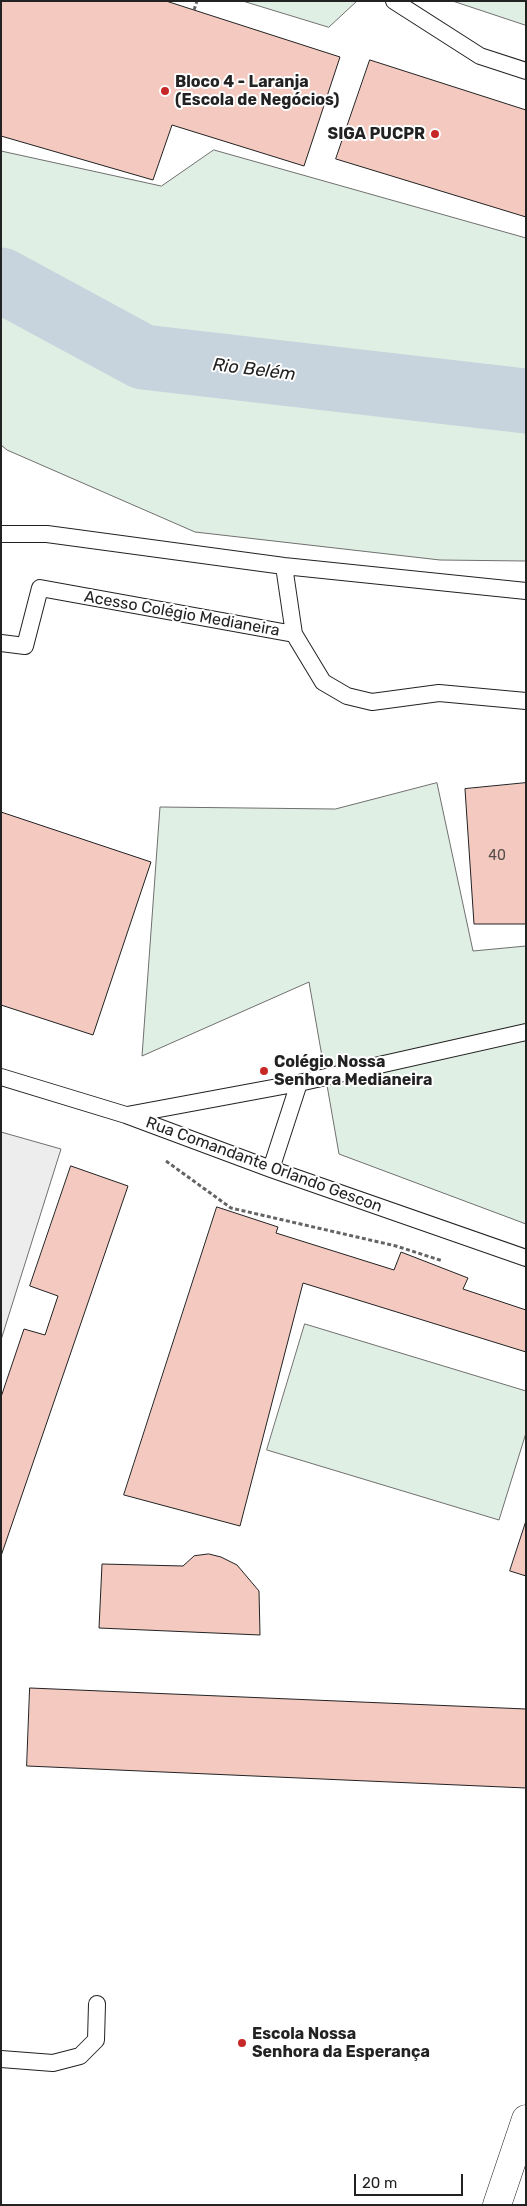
<!DOCTYPE html>
<meta charset="utf-8">
<style>
body{margin:0}
#map{position:relative;width:527px;height:2206px;overflow:hidden;background:#fff;font-family:Rubik,sans-serif}
canvas{display:block}
.frame{position:absolute;inset:0;border:2px solid #222;pointer-events:none}
.scale{position:absolute;left:354px;top:2174px;width:109px;height:22px;box-sizing:border-box;border:2px solid #222;border-top:0;padding-left:6px;font-size:15px;line-height:18px;white-space:nowrap;color:#222;-webkit-text-stroke:4px #fff;paint-order:stroke}
</style>
<div id="map">
<canvas width="527" height="2206"></canvas>
<div class="frame"></div>
<div class="scale">20 m</div>
</div>
<script>
const context = document.querySelector('canvas').getContext('2d');
context.lineJoin = 'round';
function fill(path, color) { context.fillStyle = color; context.fill(path, 'evenodd'); }
function stroke(path, color, width, dash) { context.strokeStyle = color; context.lineWidth = width; context.lineCap = dash ? 'butt' : 'round'; context.setLineDash(dash || []); context.stroke(path); }
function write(font, color, halo, rows, align = 'center') {
  context.font = font + ' Rubik,sans-serif'; context.lineWidth = 4; context.setLineDash([]); context.textBaseline = 'middle'; context.strokeStyle = halo; context.fillStyle = color; for (const [text, x, y, turn = 0] of rows) {
    context.save(); context.translate(x, y); context.rotate((+turn || 0) * Math.PI / 180); context.textAlign = isNaN(turn) ? turn : align; if (halo) context.strokeText(text, 0, 0); context.fillText(text, 0, 0); context.restore();
  }
}
const green = new Path2D(`
 M243,1H357L329,27Z
 M453,1H526V25Z
 M214,150L526,238V561L440,560L195,532L7,450L1,445V151L161,186Z
 M437,783L473,951L526,946V1224L339,1154L309,982L142,1056L160,807L335,809Z
 M305,1324L526,1391V1433L499,1520L267,1450Z`);
const parking = new Path2D(`
 M1,1132L61,1149L1,1340Z`);
const water = new Path2D(`
 M352,375L526,385V423L462,410Z`);
const river = new Path2D(`
 M1,280L143,357L526,401`);
const building = new Path2D(`
 M1,1H166L340,57L304,166L172,125L153,180L1,136Z
 M370,60L526,110V217L336,159Z
 M526,783V924H474L465,789Z
 M1,812L151,862L93,1035L1,1005Z
 M71,1166L128,1186L1,1556V1397L24,1329L45,1335L58,1296L30,1286Z
 M217,1207L278,1227L276,1233L394,1270L401,1252L468,1278L463,1289L526,1310V1352L303,1283L240,1526L124,1495Z
 M526,1521V1576L510,1571Z
 M209,1554L221,1557L237,1565L259,1591L260,1635L99,1628L102,1564L183,1566L194,1556Z
 M30,1688L526,1709V1788L27,1766Z`);
const path = new Path2D(`
 M194,10L197,1
 M166,1161L231,1208L396,1246L443,1261`);
const lane = new Path2D(`
 M394,1L480,56L526,71
 M1,534H47L284,566L526,591
 M284,566L294,634
 M1,643L25,646L40,588L294,634L323,682L347,696L372,702L439,693L526,701
 M1,1077L126,1115L271,1169L526,1258
 M127,1115L299,1083L526,1032
 M271,1169L299,1083
 M1,2059L53,2063L80,2056L96,2040L97,2004`);
const street = new Path2D(`
 M497,2205L526,2119`);
const markers = [
 [165,91,5,"#c62828"],
 [435,134,5,"#c62828"],
 [264,1071,5,"#c62828"],
 [242,2043,5,"#c62828"]
];
const numberNames = [
 ["40",497,856]
];
const poiNames = [
 ["Bloco 4 - Laranja",175,82],
 ["(Escola de Negócios)",175,100],
 ["SIGA PUCPR",425,134,"right"],
 ["Colégio Nossa",274,1062],
 ["Senhora Medianeira",274,1080],
 ["Escola Nossa",252,2034],
 ["Senhora da Esperança",252,2052]
];
const streetNames = [
 ["Acesso Colégio Medianeira",182,614,10],
 ["Rua Comandante Orlando Gescon",264,1165,20]
];
const waterNames = [
 ["Rio Belém",254,370,7]
];
fill(green, '#e0efe3');
stroke(green, '#6f6f6f', 1);
fill(parking, '#ededed');
stroke(parking, '#6f6f6f', 1);
fill(water, '#c7d3dd');
stroke(water, '#6f6f6f', 1);
stroke(river, '#c7d3dd', 65);
fill(building, '#f3c9c0');
stroke(building, '#222', 1);
stroke(lane, '#222', 18);
stroke(street, '#222', 29);
stroke(path, '#646464', 3, [4, 2.5]);
stroke(lane, '#fff', 16);
stroke(street, '#fff', 28);
for (const [x, y, r, color] of markers) { const dot = new Path2D(); dot.arc(x, y, r, 0, 2 * Math.PI); context.fillStyle = color; context.fill(dot); stroke(dot, '#fff', 2); }
write('14px', '#564c4a', null, numberNames);
write('bold 16px', '#222', '#fff', poiNames, 'left');
write('16px', '#222', '#fff', streetNames);
write('italic 18px', '#222', '#fff', waterNames);
</script>
